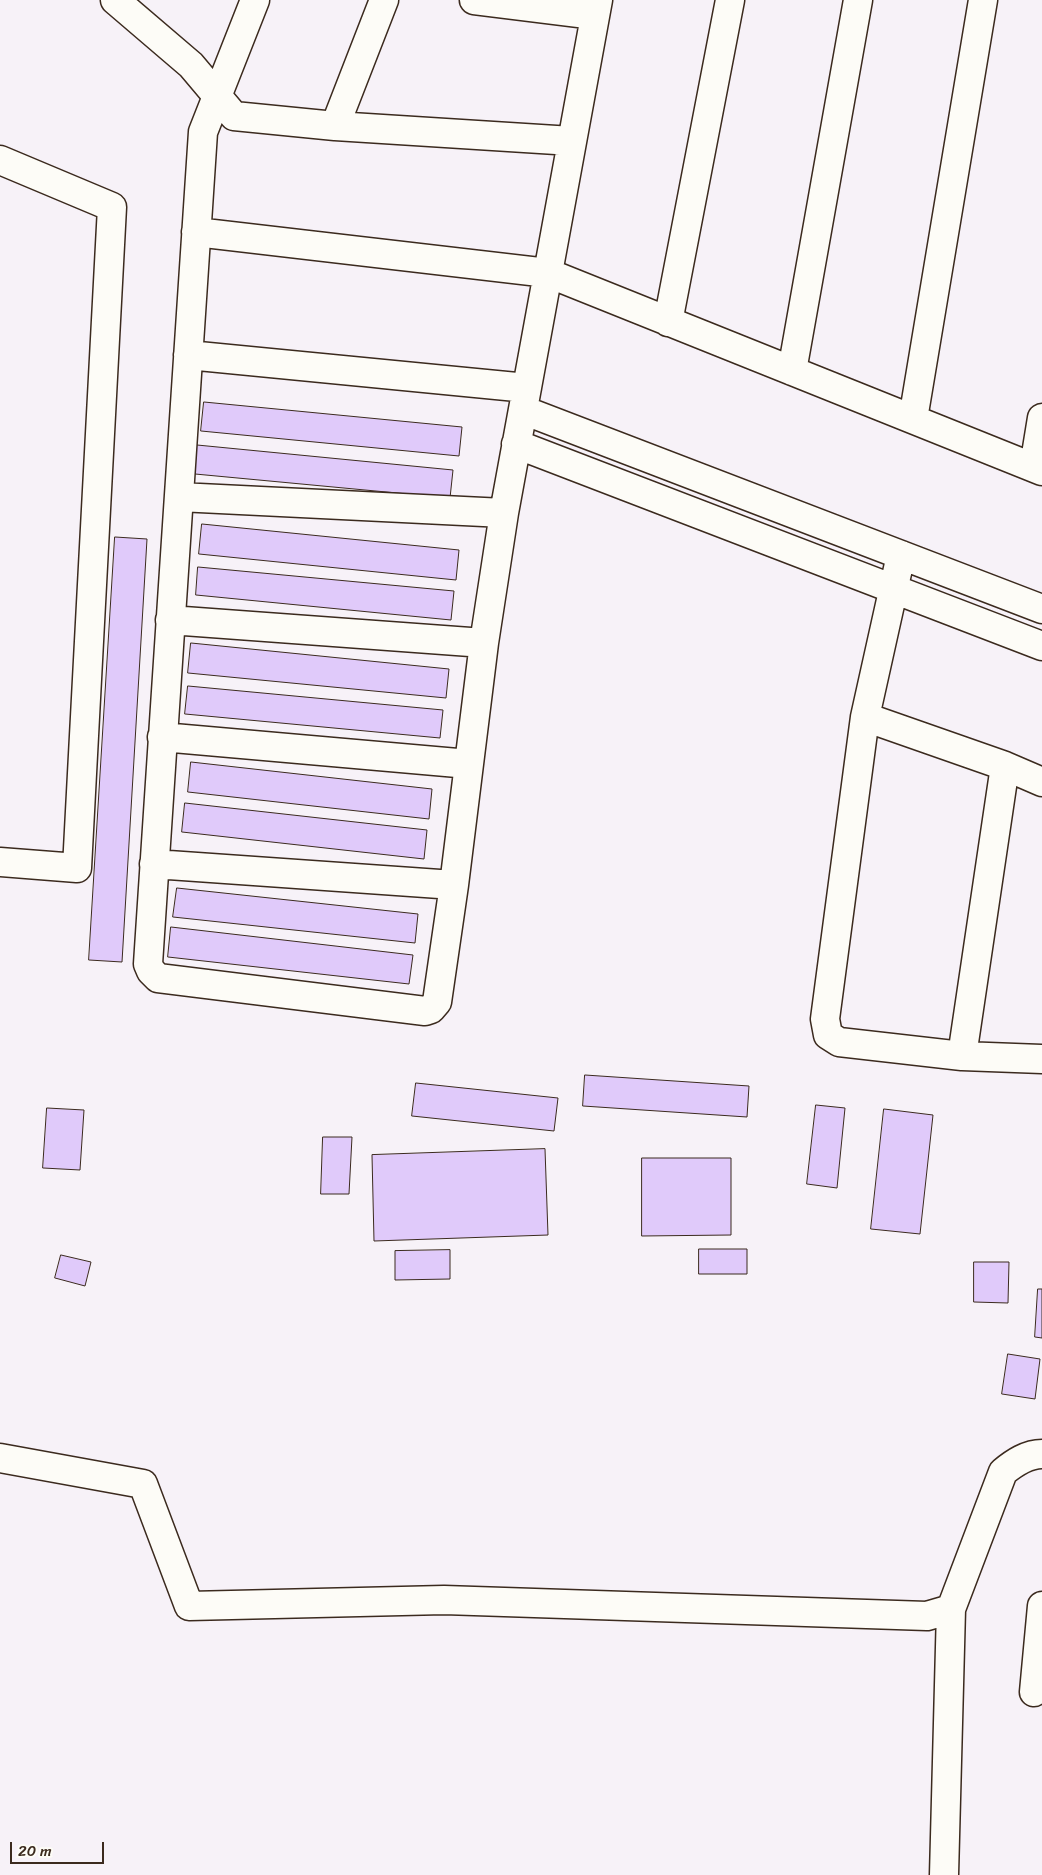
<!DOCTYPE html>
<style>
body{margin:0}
#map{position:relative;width:1042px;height:1875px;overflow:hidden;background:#f7f2f8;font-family:Sriracha,sans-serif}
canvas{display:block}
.scale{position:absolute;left:10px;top:1842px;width:94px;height:22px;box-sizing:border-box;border:2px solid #3b2a1e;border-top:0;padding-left:6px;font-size:15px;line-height:18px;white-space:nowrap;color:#3b2a1e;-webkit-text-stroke:4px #fdfcf7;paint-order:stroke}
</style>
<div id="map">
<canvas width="1042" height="1875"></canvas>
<div class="scale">20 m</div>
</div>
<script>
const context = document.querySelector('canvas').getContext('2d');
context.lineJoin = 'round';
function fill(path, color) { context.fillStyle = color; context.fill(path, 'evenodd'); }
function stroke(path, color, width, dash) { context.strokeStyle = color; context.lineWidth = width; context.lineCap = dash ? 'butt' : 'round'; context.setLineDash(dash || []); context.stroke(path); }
const building = new Path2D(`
 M204,402L462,427L459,456L201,431Z
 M197,445L453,470L450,498L195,474Z
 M202,524L459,550L456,580L199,554Z
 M115,537L147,539L122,962L89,960Z
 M198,567L454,591L451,620L196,595Z
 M191,643L449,669L446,698L188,673Z
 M188,686L443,710L440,738L185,714Z
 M191,762L432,789L429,819L188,792Z
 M185,803L427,830L424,859L182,832Z
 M177,888L418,914L415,943L173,917Z
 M171,927L413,955L409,984L168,957Z
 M585,1075L749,1086L747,1117L583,1106Z
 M416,1083L558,1098L554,1131L412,1116Z
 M816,1105L845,1108L837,1188L807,1184Z
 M47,1108L84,1110L80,1170L43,1168Z
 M884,1109L933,1115L920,1234L871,1229Z
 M323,1137H352L349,1194H321Z
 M545,1149L548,1235L374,1241L372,1155Z
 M642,1158H731V1235L642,1236Z
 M699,1249H747V1274H699Z
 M450,1250V1279L395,1280V1251Z
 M61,1255L91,1262L85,1286L55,1278Z
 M974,1262H1009L1008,1303L974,1302Z
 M1038,1289H1042V1338L1035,1337Z
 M1008,1354L1040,1359L1035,1399L1002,1394Z`);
const minor = new Path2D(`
 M115,0L191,65L234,116L335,126L572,141
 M255,0L203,132L148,964L151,971L158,978L425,1011L431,1009L437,1002L454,885L484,643L504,513L598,0
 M474,0L595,15
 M335,126L384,0
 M0,160L112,207L77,868L0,862
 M196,232L548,273L1042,471
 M668,322L730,0
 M188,355L527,388
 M792,371L858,0
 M523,410L1042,609
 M913,419L983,0
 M516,444L1042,646
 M1034,467L1042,418
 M179,497L504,513
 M901,555L865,717L825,1019L828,1035L839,1042L962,1056L1042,1059
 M170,620L484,643
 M865,717L1005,766L1042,782
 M162,737L469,764
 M154,864L454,885
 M962,1056L1005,766
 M0,1458L143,1484L189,1606L444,1600L927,1616L951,1609L1003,1472C1014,1463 1027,1454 1042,1454
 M1034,1692L1042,1606
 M944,1875L951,1609`);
fill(building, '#e0cafa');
stroke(building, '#3b2a1e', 1);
stroke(minor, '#3b2a1e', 31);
stroke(minor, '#fdfcf7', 28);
</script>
